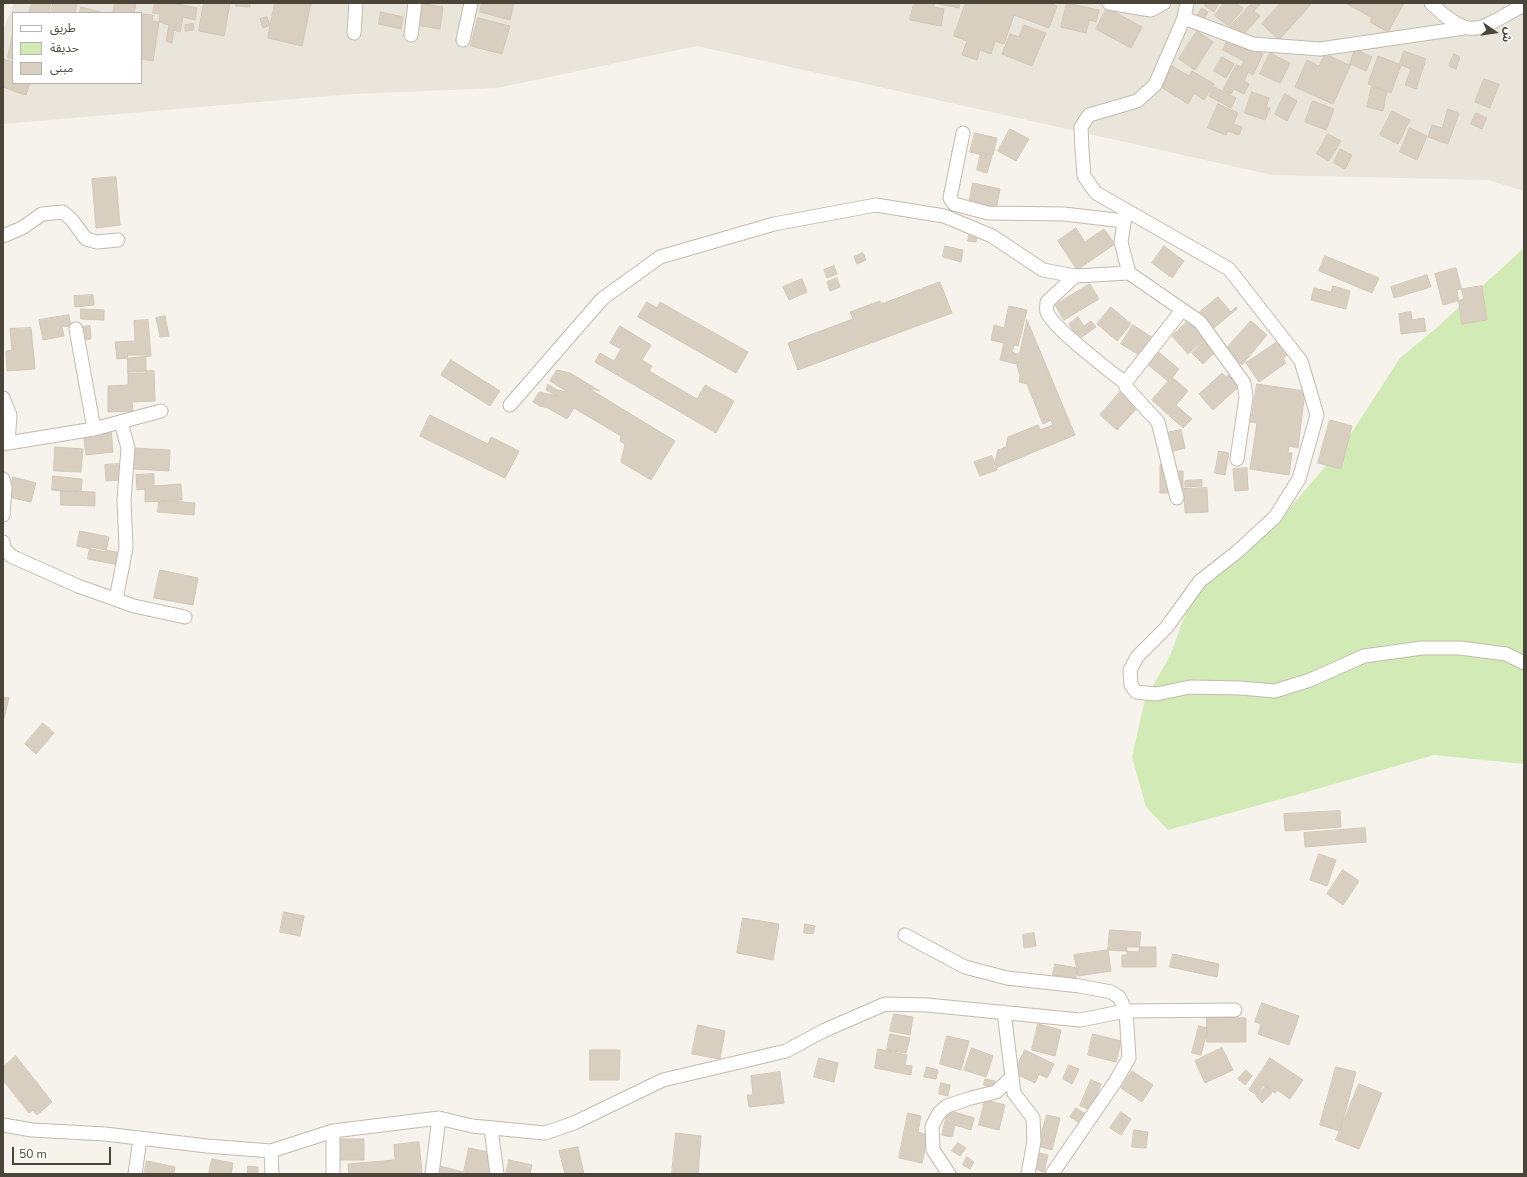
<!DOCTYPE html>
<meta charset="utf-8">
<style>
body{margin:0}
#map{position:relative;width:1527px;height:1177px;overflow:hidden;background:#f6f3ec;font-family:"Nunito Sans","Noto Sans Arabic",sans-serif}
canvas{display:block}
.frame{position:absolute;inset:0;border:4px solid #4b4439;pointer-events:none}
.legend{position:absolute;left:12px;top:12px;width:130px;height:72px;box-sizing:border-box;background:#fff;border:1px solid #b7b4b0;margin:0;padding:5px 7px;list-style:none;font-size:12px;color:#4b4439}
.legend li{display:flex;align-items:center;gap:8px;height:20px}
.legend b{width:20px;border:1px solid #b7b4b0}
.north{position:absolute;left:1475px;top:12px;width:40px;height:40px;-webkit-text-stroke:3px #fff;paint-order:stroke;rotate:103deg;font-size:11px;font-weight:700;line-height:16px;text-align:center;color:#4b4439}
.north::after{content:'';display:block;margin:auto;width:14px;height:18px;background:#4b4439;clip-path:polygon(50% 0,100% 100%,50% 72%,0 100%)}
.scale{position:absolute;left:12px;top:1147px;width:99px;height:18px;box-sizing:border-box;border:2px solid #4b4439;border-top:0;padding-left:5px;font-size:12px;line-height:14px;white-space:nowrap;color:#4b4439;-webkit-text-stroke:3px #fff;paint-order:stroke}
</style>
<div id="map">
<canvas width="1527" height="1177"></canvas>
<div class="frame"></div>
<ul class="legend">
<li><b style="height:5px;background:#fff"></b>طريق</li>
<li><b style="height:11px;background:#d2eab5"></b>حديقة</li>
<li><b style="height:11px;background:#d8cfc1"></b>مبنى</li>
</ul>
<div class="north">ش</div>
<div class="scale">50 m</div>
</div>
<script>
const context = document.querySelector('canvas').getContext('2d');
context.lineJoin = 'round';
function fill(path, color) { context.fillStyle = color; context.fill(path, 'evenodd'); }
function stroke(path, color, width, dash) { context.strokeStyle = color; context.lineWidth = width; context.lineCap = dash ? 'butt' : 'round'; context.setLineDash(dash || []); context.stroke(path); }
const residential = new Path2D(`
 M14,3H1524V191L1488,180L1272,175L697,46L497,88L352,94L3,124V30ZM13,13H141V83H13Z`);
const green = new Path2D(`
 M1524,248V764L1434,755L1303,793L1168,830L1146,807L1132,757L1145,699L1170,656L1195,588L1276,524L1343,446L1400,358L1434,330Z`);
const building = new Path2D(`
 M32,3H51L48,13H29Z
 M53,3H77L75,13H51Z
 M115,3H136L134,13H113Z
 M155,3H173L197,8L195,20L183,17L180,32L174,30L172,43L166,41L169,25L159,22L160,14L153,13Z
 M204,3H230L224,36L199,31Z
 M236,3H250V7L236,6Z
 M275,3H311L302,46L268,38Z
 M418,3L443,7L440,29L415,25Z
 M482,3H514L510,20L480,12Z
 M914,3H960L959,8L934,3V7L944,9L941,26L910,20Z
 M966,3H1049L1057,6L1049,28L1014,15L1004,44L995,41L991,54L980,50L977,60L962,55L967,41L954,36Z
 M1067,3L1099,10L1096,22L1089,20L1086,33L1061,27Z
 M1207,3H1216L1218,4L1214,12L1205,6Z
 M1224,3H1236L1243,8L1229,26L1215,16Z
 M1252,3H1261L1254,11L1260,16L1243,35L1230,30V27Z
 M1281,3H1312L1279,40L1262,24Z
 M1346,3H1404L1388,32L1370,22L1372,18Z
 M81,7L104,13H80Z
 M1107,8L1142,27L1131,48L1096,29Z
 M1202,8L1208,12L1202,22L1196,18Z
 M381,12L403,17L401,29L379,24Z
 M141,14L153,15L152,21L159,22L153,61L141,59Z
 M267,17L270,25L263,28L260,19Z
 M478,18L510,26L502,54L471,46Z
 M193,24L194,30L185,31V25Z
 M1024,25L1046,33L1032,66L1002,54L1010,34L1019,37Z
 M1197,31L1213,42L1195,70L1179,59Z
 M13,32V59L8,58Z
 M1229,37L1263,54L1253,75L1248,72L1244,81L1249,84L1244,94L1234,89L1231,94L1223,90L1236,65L1241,67L1244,61L1223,50Z
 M1355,49L1372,57L1366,71L1351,64L1333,104L1295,87L1307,60L1319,66L1325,54L1349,65Z
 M1404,51L1426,59L1416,89L1405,85L1411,69L1401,65L1391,93L1368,84L1378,56L1399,64Z
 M1270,53L1290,63L1280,83L1260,74Z
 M1454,54L1460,57L1456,69L1449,66Z
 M1222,57L1234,64L1226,78L1214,71Z
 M3,59L13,62V83H14L12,90L3,87Z
 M1172,66L1189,76L1192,71L1214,84L1204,100L1194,93L1188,104L1161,87Z
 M1484,79L1499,84L1490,108L1475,102Z
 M15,83H30L26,95L13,91Z
 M1214,87L1236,98L1231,108L1209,96Z
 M1372,87L1387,91L1383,111L1367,107Z
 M1252,92L1269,98L1266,107L1270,108L1265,120L1245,113Z
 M1285,94L1297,101L1287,121L1275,114Z
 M1313,101L1334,109L1326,130L1305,122Z
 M1218,104L1238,113L1233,124L1242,127L1239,135L1228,131L1226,135L1208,128Z
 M1448,109L1459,113L1448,144L1428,137L1432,125L1442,128Z
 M1392,111L1410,120L1398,144L1380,135Z
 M1476,113L1487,118L1482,129L1471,124Z
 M1410,128L1427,136L1417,160L1400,152Z
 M1010,129L1029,139L1016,161L998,151Z
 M975,133L997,138L993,155L984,153L983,155L970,152Z
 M1328,134L1341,141L1329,161L1317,154Z
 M1340,149L1352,155L1345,169L1334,163Z
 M981,153L992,156L987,173L977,170Z
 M116,177L120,225L96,228L92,179Z
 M973,183L1000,189L996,210L969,204Z
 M1076,228L1085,242L1104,229L1115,244L1077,270L1058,241Z
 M970,232L978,234L976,242L968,241Z
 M945,246L963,250L961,262L943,257Z
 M1164,246L1184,261L1172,278L1152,263Z
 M863,253L866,260L857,264L854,257Z
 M1325,256L1379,278L1372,293L1319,271Z
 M834,266L837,274L827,278L824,270Z
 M1456,268L1464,299L1443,305L1435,274Z
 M1427,275L1431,287L1394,298L1391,287Z
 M837,278L840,287L830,291L827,282Z
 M802,279L807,292L789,300L783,287Z
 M940,282L952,313L798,370L788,343L853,319L850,312L880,301L881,304Z
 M1090,284L1099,299L1064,320L1055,305Z
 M1333,286L1350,291L1346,309L1311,300L1314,288L1331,292Z
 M1482,286L1487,320L1462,324L1457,290Z
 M93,295L94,305L75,307L74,296Z
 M1218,297L1231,312L1236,307L1237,309L1214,328L1200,312Z
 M647,302L657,308L660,302L748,352L736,373L638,317Z
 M1009,306L1027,310L1018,346L1014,345L1012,352L1018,354L1016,364L1000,360L1004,343L991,340L994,325L1004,328Z
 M1111,307L1131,324L1117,341L1097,324Z
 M81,309L104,310V320L81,319Z
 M1411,312L1412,320L1424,318L1426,331L1401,334L1399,314Z
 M69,315L71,326L62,327L64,336L43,340L39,320Z
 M165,316L169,336L160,337L156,318Z
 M1078,317L1084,326L1091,321L1096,327L1079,339L1069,324Z
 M148,320L151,356L117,359L115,342L135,341L134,321Z
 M1027,320L1075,435L993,469L998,450L1006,447L1008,437L1038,425L1040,430L1053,425L1051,420L1043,424L1027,384L1019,382L1020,375L1017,366Z
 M1188,321L1205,338L1188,354L1172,336Z
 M1251,321L1267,335L1242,365L1225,350Z
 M1133,325L1156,340L1144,358L1121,344Z
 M90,326L91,339L83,340L82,327Z
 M620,326L651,345L642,360L652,366L649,371L697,399L705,385L734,401L716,433L595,362L600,353L614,361L621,349L610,343Z
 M31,328L35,369L7,371L6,351L12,350L10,329Z
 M1206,339L1217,350L1203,364L1192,353Z
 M1280,340L1290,353L1283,358L1286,363L1259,382L1246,363Z
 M1156,350L1179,369L1169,382L1146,363Z
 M128,355H146V373H128Z
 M451,360L500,391L490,406L441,375Z
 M557,370L570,373L600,391L588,388L675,441L651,480L621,462L625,444L620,441L621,436L574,408L567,419L548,408L540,406L533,402L539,392L557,396L546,390L548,384L557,390L568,392L550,381Z
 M154,371L155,401L132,402L133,411L108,412V386L128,385V372Z
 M1233,371L1244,382L1213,410L1199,394L1222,373L1226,377Z
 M1172,377L1188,391L1176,405L1192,419L1183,428L1152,400Z
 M1257,384L1305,391L1298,448L1289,446L1288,453H1292L1289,475L1250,469L1257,423L1251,422Z
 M1121,391L1139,406L1117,430L1100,415Z
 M430,415L488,444L491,437L519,451L505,478L420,436Z
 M1330,420L1352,426L1341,469L1318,463Z
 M111,428L113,452L86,455L83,432Z
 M1181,430L1185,448L1166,453L1161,434Z
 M55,447L83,449L81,472L54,471Z
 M135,448L170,450L169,471L133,469Z
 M1219,451L1229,453L1225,475L1215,473Z
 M992,456L997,470L980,476L974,462Z
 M120,464L121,480L106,481L105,465Z
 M1166,464V471H1183V493H1160V465Z
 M1247,468L1248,490L1235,491L1233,469Z
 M154,474V486L181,484L182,500L145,502V489L137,490L136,475Z
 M53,476L82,479L81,493L52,490Z
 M13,477L36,483L31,502L8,497Z
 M1202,480V486L1185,487V481Z
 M1207,488L1208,512L1185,513L1184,489Z
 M61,491L95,492V506L61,505Z
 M159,500L195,503L194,515L158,512Z
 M80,531L109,537L106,552L77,546Z
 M90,547L121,553L119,565L88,559Z
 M160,570L198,578L193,605L154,598Z
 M3,697L9,698L3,722Z
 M43,723L54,733L36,754L25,744Z
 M1340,811L1341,827L1285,831L1284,814Z
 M1365,828L1366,842L1305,847L1304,833Z
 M1319,854L1336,860L1327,886L1310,880Z
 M1343,870L1359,881L1343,905L1327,894Z
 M284,912L304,916L300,936L280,932Z
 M743,918L779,924L773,960L737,953Z
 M805,924L815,926L813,934L804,933Z
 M1110,930L1141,932L1139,952L1108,950Z
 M1034,933L1036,946L1024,948L1023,935Z
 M1127,947H1156V967H1122V955H1127Z
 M1108,950L1111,971L1078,976L1074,955Z
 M1173,954L1219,964L1217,977L1170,967Z
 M1055,964L1077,968L1076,978L1053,975Z
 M1262,1003L1299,1016L1289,1045L1258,1034L1261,1024L1255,1022Z
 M894,1014L913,1017L910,1035L890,1031Z
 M1207,1017L1246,1018V1042H1207Z
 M1038,1024L1061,1030L1055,1056L1032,1050Z
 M698,1025L725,1031L720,1059L692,1054Z
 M1199,1026L1208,1028L1201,1055L1192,1053Z
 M890,1034L910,1038L906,1053L887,1050Z
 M1093,1034L1121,1041L1116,1062L1088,1055Z
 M947,1036L969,1041L961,1070L940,1064Z
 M972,1048L993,1056L986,1077L964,1070Z
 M1222,1048L1233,1070L1205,1083L1195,1061Z
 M878,1049L907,1055L905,1065L912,1066L911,1075L875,1068Z
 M590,1050H620L619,1080H590Z
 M1025,1050L1054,1064L1047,1078L1039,1074L1035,1083L1014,1073Z
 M16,1056L52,1102L37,1115L33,1110L29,1113L3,1080V1067Z
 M819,1058L838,1063L834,1082L814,1077Z
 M1270,1058L1303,1080L1290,1099L1277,1090L1275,1093L1263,1085L1257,1095L1249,1090Z
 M1069,1065L1079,1069L1072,1084L1063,1079Z
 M927,1067L938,1070L936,1079L924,1077Z
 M1336,1067L1356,1072L1340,1131L1320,1125Z
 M1246,1070L1252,1076L1245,1085L1238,1079Z
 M1132,1071L1153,1085L1142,1102L1121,1088Z
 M780,1072L784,1103L749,1107L747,1095H753L751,1076Z
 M985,1079L995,1081L994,1088L984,1085Z
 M1091,1080L1101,1084L1091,1110L1080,1106Z
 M941,1083L950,1085L948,1096L939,1094Z
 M1359,1084L1382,1093L1359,1149L1336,1140Z
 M1266,1086L1272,1093L1262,1103L1256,1096Z
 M985,1100L1005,1105L999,1130L979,1125Z
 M1076,1108L1087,1115L1081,1124L1070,1117Z
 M948,1110L974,1118L971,1130L955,1125L952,1137L942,1135Z
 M1121,1112L1131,1119L1121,1135L1110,1128Z
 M908,1113L921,1116L918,1132L928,1135L922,1163L899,1158Z
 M1047,1115L1060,1118L1052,1150L1038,1146Z
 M1134,1130L1148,1132L1146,1148L1132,1147Z
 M676,1133L701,1136L698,1174H672Z
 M338,1139H364V1160H338Z
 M419,1142L422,1174H349L348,1164L395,1160L394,1145Z
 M958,1143L966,1148L960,1156L952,1151Z
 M578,1147L584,1174H565L559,1151Z
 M469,1148L488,1152L487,1157L494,1158L491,1174H476L464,1172Z
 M1035,1152L1048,1155L1044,1172L1031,1168Z
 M967,1157L974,1162L970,1169L963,1165Z
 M212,1159L233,1163L231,1174H209Z
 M509,1160L532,1165L530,1174H506Z
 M147,1161L175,1167L174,1174H144Z
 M248,1166L258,1167V1174H248Z
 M440,1166L463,1172V1174H438Z`);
const minor = new Path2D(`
 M1109,3L1151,10L1164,3
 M1187,3L1184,18L1155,85L1137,101L1089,115L1081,127L1082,150L1084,176L1096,193L1229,269L1301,361L1317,415L1299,479L1275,517L1237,552L1200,581L1166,628L1137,657L1130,670L1131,685L1136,692L1156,694L1190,687L1240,688L1275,691L1310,680L1364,656L1422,648H1460L1506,654L1524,663
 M1431,3C1473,44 1479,28 1524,5
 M1184,18L1253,44L1320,49L1464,28
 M354,33L356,3
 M411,35L415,3
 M463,40L471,3
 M963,133L950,198L954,204L988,213L1064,214L1124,221
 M1126,210L1121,242L1129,273L1200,322L1244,383L1246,397L1237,459
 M3,236L22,228L42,214L63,212L72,220L86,239L97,242L118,240
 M1075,276L1047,302C1047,305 1046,309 1047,312C1052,327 1110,371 1125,383
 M76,329L94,429
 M3,398L10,415L8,443L3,444
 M510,405L602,299L660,257L774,224L876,205L944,216L992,236L1043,270L1075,276L1129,273
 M8,443L94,429L161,411
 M3,479L5,487L3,515
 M1177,498L1158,422L1126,387L1125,383L1182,310
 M3,542L4,548L11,556L78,586L134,606L185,617
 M116,599L126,548L124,500L128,448L121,422
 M905,935L965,967L1007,978L1080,986L1111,992L1119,997L1126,1011L1129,1058L1115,1082L1052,1174
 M1004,1012L1014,1093L1033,1118L1034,1141L1028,1174
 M3,1125L32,1130L105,1134L207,1146L271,1151L333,1131L439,1118L472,1126L545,1133L574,1123L663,1080L786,1051L823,1031L885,1004L927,1005L1080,1020L1126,1011L1235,1010
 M491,1129L497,1174
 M271,1151L272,1174
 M135,1174L140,1139
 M333,1174V1131
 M432,1174L439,1118
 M949,1174L933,1150L932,1126L939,1113L947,1106L971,1098L996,1092L1012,1077`);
fill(residential, '#eae5da');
fill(green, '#d2eab5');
fill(building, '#d8cfc1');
stroke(building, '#d3c7b4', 1);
stroke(minor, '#c2bbae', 15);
stroke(minor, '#fff', 13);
</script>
